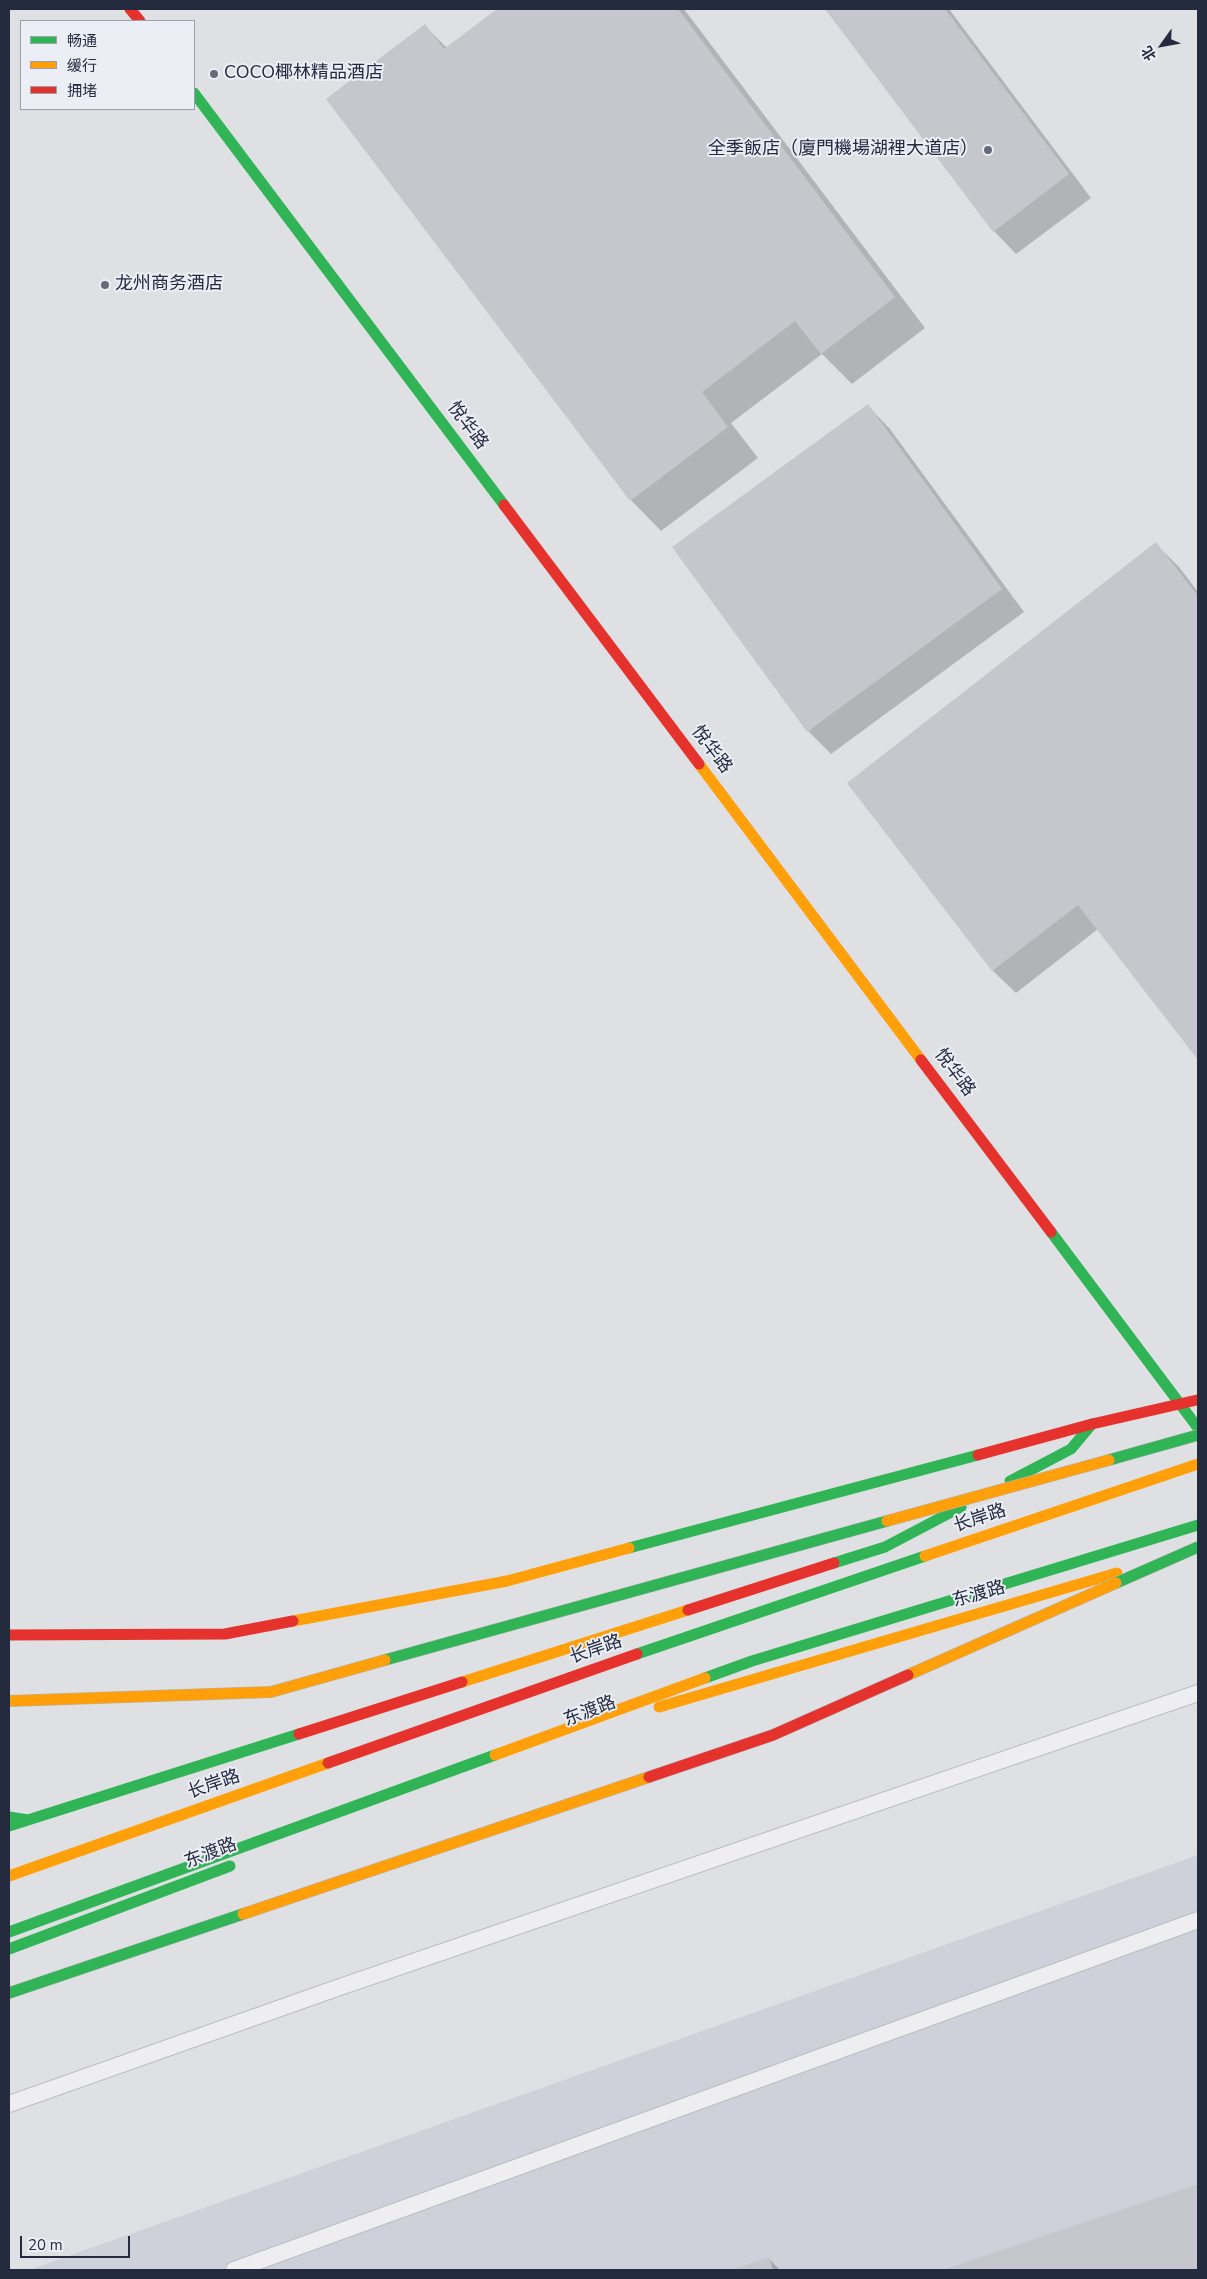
<!DOCTYPE html>
<meta charset="utf-8">
<style>
body{margin:0}
#map{position:relative;width:1207px;height:2279px;overflow:hidden;background:#dfe0e4;font-family:"Nunito Sans","Noto Sans SC",sans-serif}
canvas{display:block}
.frame{position:absolute;inset:0;border:10px solid #242b3f;pointer-events:none}
.legend{position:absolute;left:20px;top:20px;width:175px;height:90px;box-sizing:border-box;background:#ebeef5;border:1px solid #9ba0ac;margin:0;padding:6px 9px;list-style:none;font-size:15px;color:#242b3f}
.legend li{display:flex;align-items:center;gap:10px;height:25px}
.legend b{width:25px;border:1px solid #9ba0ac}
.north{position:absolute;left:1137px;top:20px;width:50px;height:50px;-webkit-text-stroke:4px #ebeef5;paint-order:stroke;rotate:238deg;font-size:14px;font-weight:700;line-height:20px;text-align:center;color:#242b3f}
.north::after{content:'';display:block;margin:auto;width:18px;height:22px;background:#242b3f;clip-path:polygon(50% 0,100% 100%,50% 72%,0 100%)}
.scale{position:absolute;left:20px;top:2236px;width:110px;height:22px;box-sizing:border-box;border:2px solid #242b3f;border-top:0;padding-left:6px;font-size:15px;line-height:18px;white-space:nowrap;color:#242b3f;-webkit-text-stroke:4px #ebeef5;paint-order:stroke}
</style>
<div id="map">
<canvas width="1207" height="2279"></canvas>
<div class="frame"></div>
<ul class="legend">
<li><b style="height:6px;background:#30b455"></b>畅通</li>
<li><b style="height:6px;background:#ff9f0a"></b>缓行</li>
<li><b style="height:6px;background:#e5322d"></b>拥堵</li>
</ul>
<div class="north">北</div>
<div class="scale">20 m</div>
</div>
<script>
const context = document.querySelector('canvas').getContext('2d');
context.lineJoin = 'round';
function fill(path, color) { context.fillStyle = color; context.fill(path, 'evenodd'); }
function stroke(path, color, width, dash) { context.strokeStyle = color; context.lineWidth = width; context.lineCap = dash ? 'butt' : 'round'; context.setLineDash(dash || []); context.stroke(path); }
function write(font, color, halo, rows, align = 'center') {
  context.font = font + ' "Nunito Sans","Noto Sans SC",sans-serif'; context.lineWidth = 4; context.setLineDash([]); context.textBaseline = 'middle'; context.strokeStyle = halo; context.fillStyle = color; for (const [text, x, y, turn = 0] of rows) {
    context.save(); context.translate(x, y); context.rotate((+turn || 0) * Math.PI / 180); context.textAlign = isNaN(turn) ? turn : align; if (halo) context.strokeText(text, 0, 0); context.fillText(text, 0, 0); context.restore();
  }
}
const built = new Path2D(`
 M1198,1855V2270H29Z`);
const shadow = new Path2D(`
 M499,9H684L925,328L852,384L822,354L731,423L758,458L661,531L631,500L425,26L447,48Z
 M827,9H949L1091,198L1016,254L994,231Z
 M868,406L890,429L1024,612L831,754L808,731L674,547Z
 M1156,544L1179,567L1198,592V1058L1098,929L1016,993L993,971L848,784Z
 M1198,2186V2270H945Z
 M768,2258L780,2270H734Z`);
const building = new Path2D(`
 M497,9H678L895,297L821,354L795,321L702,392L728,427L630,501L326,99L425,24L444,49Z
 M825,9H945L1069,174L993,232Z
 M868,404L1002,589L807,732L672,547Z
 M1156,542L1198,596V1060L1078,905L992,971L847,783Z
 M1198,2184V2270H942Z
 M769,2257L773,2270H731Z`);
const lane = new Path2D(`
 M9,2104L340,1987L1198,1693
 M234,2270L1198,1920`);
const fast = new Path2D(`
 M194,93L504,505
 M1051,1232L1198,1428
 M1010,1481L1071,1449L1092,1424
 M629,1548L978,1455
 M834,1563L885,1547L961,1507
 M637,1654L925,1556
 M705,1678L752,1661L1198,1525
 M9,1817L28,1820
 M9,1826L299,1734
 M9,1932L495,1755
 M9,1949L230,1866`);
const slow = new Path2D(`
 M699,764L921,1060
 M925,1556L1198,1464
 M293,1621L507,1581L629,1548
 M462,1682L688,1610
 M659,1707L1117,1573
 M495,1755L705,1678
 M9,1876L328,1763`);
const jam = new Path2D(`
 M130,9L140,21
 M504,505L699,764
 M921,1060L1051,1232
 M978,1455L1092,1424L1197,1400
 M688,1610L834,1563
 M9,1635L225,1634L293,1621
 M299,1734L462,1682
 M328,1763L637,1654`);
const fastBridge = new Path2D(`
 M1109,1460L1198,1435
 M1116,1583L1198,1547
 M385,1660L887,1521
 M9,1993L243,1914`);
const slowBridge = new Path2D(`
 M887,1521L1109,1460
 M908,1675L1116,1583
 M9,1701L271,1692L385,1660
 M243,1914L649,1777`);
const jamBridge = new Path2D(`
 M649,1777L773,1735L908,1675`);
const markers = [
 [214,74,5,"#656a79"],
 [988,150,5,"#656a79"],
 [105,285,5,"#656a79"]
];
const poiNames = [
 ["COCO椰林精品酒店",224,74],
 ["全季飯店（廈門機場湖裡大道店）",978,150,"right"],
 ["龙州商务酒店",115,285]
];
const streetNames = [
 ["悅华路",467,426,53],
 ["悅华路",711,750,53],
 ["悅华路",954,1073,53],
 ["长岸路",980,1519,-18],
 ["东渡路",979,1595,-16],
 ["长岸路",596,1650,-19],
 ["东渡路",590,1712,-21],
 ["长岸路",214,1785,-19],
 ["东渡路",211,1854,-21]
];
fill(built, '#ced1da');
fill(shadow, '#0003');
fill(building, '#c6c7cd');
stroke(lane, '#bcbdc2', 18);
stroke(lane, '#eeeef1', 16);
stroke(fast, '#30b455', 11);
stroke(slow, '#ff9f0a', 11);
stroke(jam, '#e5322d', 11);
stroke(fastBridge, '#b1b3b9', 12, []);
stroke(slowBridge, '#b1b3b9', 12, []);
stroke(jamBridge, '#b1b3b9', 12, []);
stroke(fastBridge, '#30b455', 11);
stroke(slowBridge, '#ff9f0a', 11);
stroke(jamBridge, '#e5322d', 11);
for (const [x, y, r, color] of markers) { const dot = new Path2D(); dot.arc(x, y, r, 0, 2 * Math.PI); context.fillStyle = color; context.fill(dot); stroke(dot, '#ebeef5', 2); }
write('18px', '#242b3f', '#ebeef5', poiNames, 'left');
write('18px', '#242b3f', '#ebeef5', streetNames);
</script>
